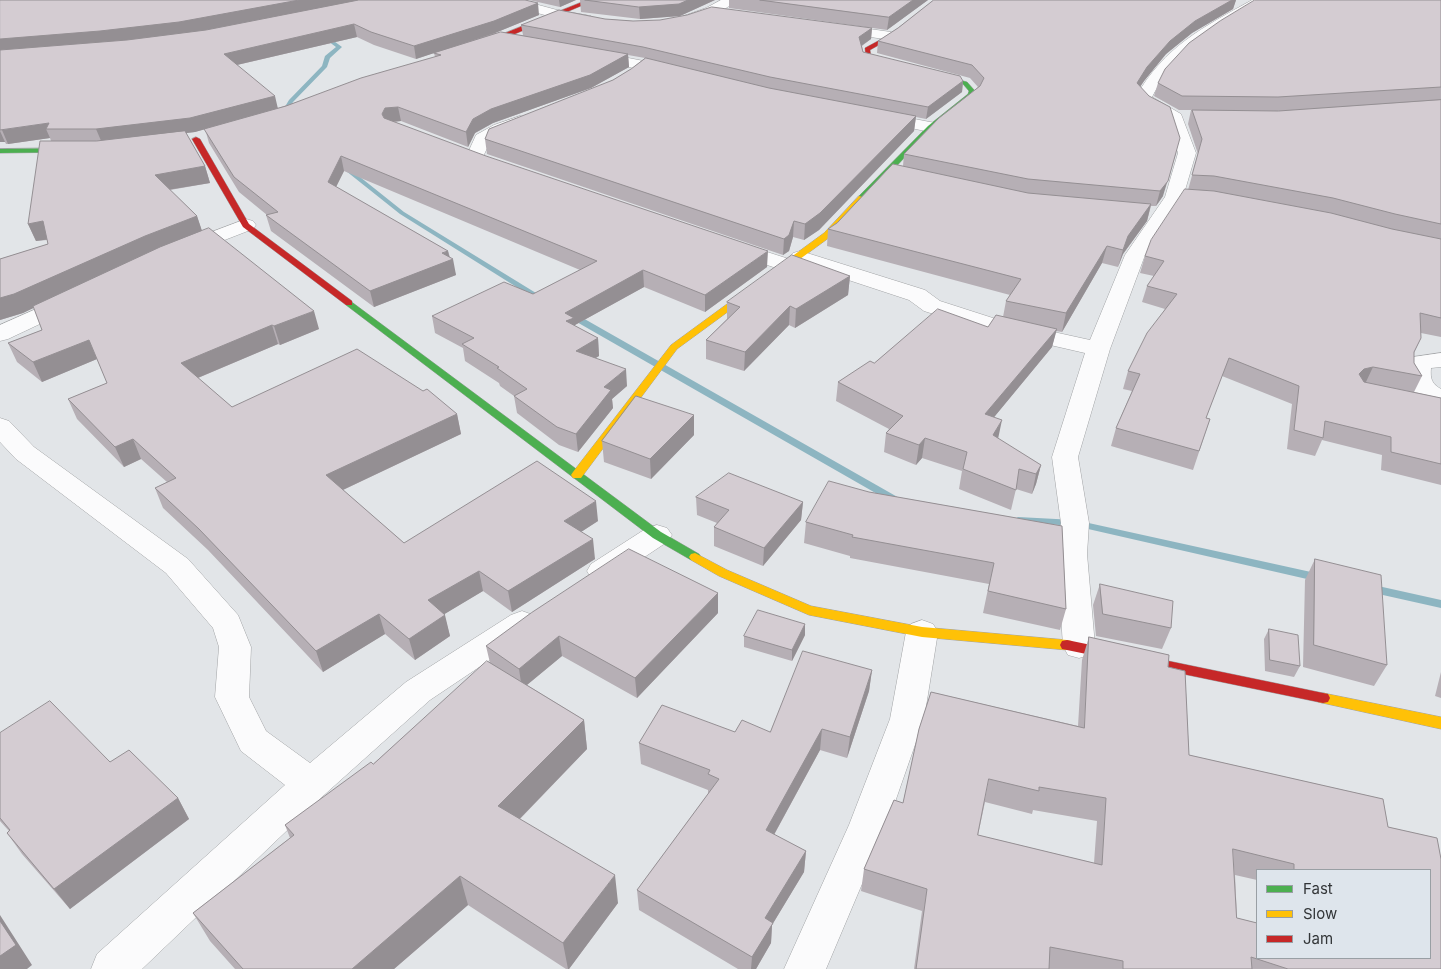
<!DOCTYPE html>
<style>
body{margin:0}
#map{position:relative;width:1441px;height:969px;overflow:hidden;background:#e2e5e8;font-family:Inter,sans-serif}
canvas{display:block}
.legend{position:absolute;left:1256px;top:869px;width:175px;height:90px;box-sizing:border-box;background:#dee5ec;border:1px solid #999fa4;margin:0;padding:6px 9px;list-style:none;font-size:15px;color:#323537}
.legend li{display:flex;align-items:center;gap:10px;height:25px}
.legend b{width:25px;border:1px solid #999fa4}
</style>
<div id="map">
<canvas width="1441" height="969"></canvas>
<ul class="legend">
<li><b style="height:6px;background:#4caf50"></b>Fast</li>
<li><b style="height:6px;background:#ffc107"></b>Slow</li>
<li><b style="height:6px;background:#c62828"></b>Jam</li>
</ul>
</div>
<script>
const context = document.querySelector('canvas').getContext('2d');
context.lineJoin = 'round';
function fill(path, color) { context.fillStyle = color; context.fill(path, 'evenodd'); }
function stroke(path, color, width, dash) { context.strokeStyle = color; context.lineWidth = width; context.lineCap = dash ? 'butt' : 'round'; context.setLineDash(dash || []); context.stroke(path); }
const stream = new Path2D(`
 M323,33L342,47L330,58L327,67L293,102L285,116H281L280,115L289,100L322,66L325,56L336,47L321,36Z
 M341,165H345L404,212L549,301L548,303H542L400,214L341,167Z
 M568,313H574L901,499L902,501L901,503H893L568,317Z
 M1018,517L1075,520L1320,574L1324,575L1326,578L1324,581L1320,582L1075,526L1014,522L1013,520Z
 M1369,584L1441,600V608L1365,591L1363,588L1365,585Z`);
const street = new Path2D(`
 M499,0H520L557,10L591,16L593,19L586,23L556,18L500,3Z
 M721,0H736C728,10 691,27 678,24L676,21L678,18L706,8Z
 M1252,0H1268C1261,10 1243,16 1233,22C1199,41 1170,62 1152,97L1181,114L1196,153L1183,197L1145,255L1110,349L1078,457L1089,523L1087,554L1095,646L1090,655L1079,658L1068,655L1063,646L1057,554L1061,523L1052,457L1085,353L985,330L924,311L909,300L794,262L796,265L793,269L786,271L779,269L726,251L723,247L726,243L733,241L792,260L790,257L793,253L800,251L807,253L925,290L940,301L999,320L1090,340L1125,255L1165,197L1178,153L1167,118L1147,109L1135,98C1165,46 1202,28 1252,0Z
 M834,24L891,32L898,36L891,40L829,31L827,28Z
 M592,51L675,67L680,69L683,72L680,75L675,77L587,58L585,55L587,52Z
 M878,112L930,122L936,123L938,127L936,131L930,132L872,120L870,117L872,114Z
 M520,116L526,117L528,121L526,125L490,142L481,161L475,162L469,161L466,157L476,135L494,125Z
 M246,219L253,221L256,225L253,229L191,253L184,255L177,253L174,249L177,245Z
 M70,294L78,296L81,301L78,306L8,339L0,341V325Z
 M1441,353V367L1431,368C1430,379 1432,384 1441,389V407C1418,402 1396,380 1413,357Z
 M0,418L9,421L34,447L188,559L238,615L251,647L249,697L266,731L310,763L406,682L511,615L522,611L533,615L538,623L533,631L430,700L324,795L142,969H91L97,954L285,785L241,751L215,697L219,647L213,628L166,573L16,459L0,442Z
 M657,525L667,528L672,535L667,542L613,578L602,582L591,578L587,571L591,564L647,528Z
 M922,620L933,624L938,632L924,719L887,825L826,969H784L849,825L890,719L906,632L911,624Z`);
const fast = new Path2D(`
 M874,58L967,82L975,91L973,96L932,128L865,200H859V196L928,126L968,94L969,91L963,84L872,61V59Z
 M79,148L80,150L76,152L0,153V149Z
 M349,300L661,532L699,554L701,557L699,560H691L653,538L346,305V301Z`);
const slow = new Path2D(`
 M859,196L866,198L830,237L677,349L581,478H573L571,475L573,472L671,345L824,233Z
 M695,553L727,570L811,606L922,627L1067,640L1072,641L1074,645L1072,649L1067,650L922,637L809,615L719,576L691,560L689,557L691,554Z
 M1323,693L1441,717V729L1318,702L1316,698L1318,694Z`);
const jam = new Path2D(`
 M587,0H595L503,39L476,48L473,46Z
 M936,0H942L893,37L870,50L871,57L876,59V61L866,59L865,48L889,35Z
 M196,137L200,139L249,224L352,301V305H346L243,227L192,139Z
 M1067,640L1323,693L1328,694L1330,698L1328,702L1323,703L1067,650L1062,649L1060,645L1062,641Z`);
const wall = new Path2D(`
 M0,0L539,15L495,33L523,35L521,25L605,19L633,21L872,28L871,39L862,46L863,52L963,81L962,92L926,119L916,117L914,131L819,230L804,240L793,237L789,251L783,255L487,154L485,139L613,80L631,69L645,58L628,55L629,67L591,88L493,123L475,133L468,147L401,121L395,122L767,267L705,312L644,287L575,325V326L598,338L599,356L596,358L627,386L612,399L613,408L578,452L559,445L517,413L514,396L500,386L499,383L465,361L463,348L435,333L432,316L533,294L580,270L344,171L336,187L448,251L456,275L374,307L271,231L266,215H267L239,192L209,143L205,129L195,132L186,133L205,166L210,183L170,190L197,216L202,231L319,329L280,345L278,344L198,378L232,407L457,414L461,434L343,490L404,543L598,521L581,532L595,559L512,612L483,591L444,614L450,636L415,660L385,634L323,672L208,550L163,508L155,488L167,482L141,459L124,467L77,419L68,399L107,383L97,359L42,382L17,362L8,343L42,330L34,307L23,313L0,320V259L48,244L47,240L36,241L28,224L51,141L50,138L8,144H6L5,142H0ZM357,37L374,45L416,59L434,53L435,57L278,108L237,65Z
 M529,0H576L560,7Z
 M580,0H715L680,16L640,19L581,12Z
 M729,0H928L887,30L729,8Z
 M934,0H1236L1233,9L1192,33L1166,54L1144,81L1140,87L1163,196L1156,206H1151L1147,221L1123,254L1118,267L1102,263L1062,332L1056,331L1052,347L994,417L998,439L1041,465L1036,484L1032,494L1016,489L1011,510L959,489L962,471L922,458L916,465L884,452L886,433L889,429L836,401L838,382L874,363L988,327L1003,317L1006,301L1010,295L827,246L828,229L837,223L903,166L904,154L978,87L970,78L877,53L878,41L898,28Z
 M1441,0V337L1421,333V338L1414,353V363L1422,376L1414,392L1441,398V485L1381,470L1382,455L1322,440L1315,456L1287,449L1292,404L1222,376L1206,418L1210,419L1193,470L1111,446L1116,428L1132,391L1123,389L1128,371L1165,309L1142,302L1147,286L1154,276L1140,273L1145,256L1188,190L1198,154L1188,124L1191,110H1179L1154,96L1158,83Z
 M850,276L848,295L795,328L789,325L744,371L706,359V340L727,319V302Z
 M694,435L651,479L604,462L602,441Z
 M869,492L1062,526L1066,609L1060,630L983,613L989,584L850,558V556L804,543L806,522Z
 M696,497L803,502L801,520L763,566L714,546V527L717,523L697,515Z
 M1315,559L1387,665L1374,686L1303,667L1305,580Z
 M1100,584L1171,628L1162,649L1096,636L1093,605Z
 M718,613L637,698L562,656L527,685L584,720L587,749L520,819L618,903L569,969H566L468,905L394,969H235L210,941L193,913L290,838L285,825L373,764L490,663L486,646Z
 M805,624V635L792,661L744,647V636Z
 M1269,629L1300,666L1294,677L1265,671L1264,639Z
 M1089,637L1169,655L1168,667L1185,671L1189,755L1383,799L1388,827L1437,838L1441,859V969H914L922,911L861,891L864,869L894,800L903,803L919,729L931,692L1078,726L1082,660ZM985,802L1032,814L1033,810L1097,821L1094,863L978,835ZM1257,870H1430V958H1257V923L1237,918L1235,875L1257,880Z
 M872,670L869,691L847,758L820,750L774,835L806,851L804,872L772,925L771,943L756,969H738L639,910L637,890L708,794V790L641,764L639,743L735,732H770Z
 M1441,672V698L1435,696Z
 M0,733L110,762L178,798L189,819L70,909L22,854L7,833L9,831L0,821Z`);
const shadedWall = new Path2D(`
 M299,0H364L183,35L0,52V39Z
 M559,0H576L560,7Z
 M688,0H715L680,16L640,19L639,7Z
 M913,0H928L887,30L889,17Z
 M1232,0H1236L1233,9L1192,33L1166,54L1144,81L1133,97L1137,83L1147,67L1170,41L1195,21Z
 M538,3L539,15L495,33L416,59L414,46Z
 M354,24L357,37L228,67L224,54Z
 M872,28L871,39L858,48L859,37Z
 M628,54L629,67L591,88L493,123L475,133L468,147L466,132L473,119L491,109Z
 M963,81L962,92L926,119L928,107Z
 M275,96L278,109L195,132L102,143L96,129Z
 M398,107L401,121L387,122L382,114L385,108Z
 M916,116L914,131L819,230L804,240L805,224Z
 M49,123L46,129L50,138L8,144L2,130Z
 M0,131L5,142H0Z
 M1176,153L1163,196L1156,206L1160,191Z
 M341,156L344,171L331,197L328,182Z
 M205,166L210,183L161,191L155,175Z
 M1151,204L1147,221L1123,254L1118,267L1123,250L1128,236Z
 M197,216L203,234L151,253L23,313L0,320V298L145,236Z
 M43,221L51,239L36,241L28,224Z
 M794,221L793,237L789,251L783,255L784,239Z
 M1107,246L1102,263L1062,332L1066,313Z
 M448,251L450,260L453,259L456,275L374,307L370,291Z
 M768,251L767,267L705,312V295Z
 M643,270L644,287L575,325L576,335L568,338L565,313Z
 M850,276L848,295L795,328L796,309Z
 M790,306L789,325L744,371L745,352Z
 M314,311L319,329L280,345L274,326Z
 M272,325L278,344L188,382L181,363Z
 M1057,329L1052,347L981,433L985,414Z
 M598,338L599,356L578,368L576,351Z
 M89,340L97,359L42,382L33,362Z
 M1373,367L1365,384L1359,374L1364,369Z
 M626,369L627,386L612,399L613,408L578,452L576,434L604,387Z
 M457,414L461,434L332,495L326,475Z
 M694,415V435L651,479L650,459Z
 M1002,420L998,439L993,435Z
 M925,438L922,458L916,465L919,445Z
 M133,439L141,459L124,467L115,447Z
 M1041,465L1036,484L1032,494L1036,474Z
 M596,501L598,521L567,541L564,521Z
 M803,502L801,520L763,566L764,548Z
 M593,539L595,559L512,612L508,591Z
 M479,571L483,591L433,621L428,600Z
 M718,593V613L637,698L635,678Z
 M379,614L385,634L323,672L316,651Z
 M445,615L450,636L415,660L409,639Z
 M805,624V635L792,661V650Z
 M559,636L562,656L522,689L519,669Z
 M872,670L869,691L847,758L850,737Z
 M584,720L587,749L504,835L498,806Z
 M822,729L820,750L765,851L766,830Z
 M178,798L189,819L70,909L54,889Z
 M806,851L804,872L772,925L771,943L756,969H751L752,957L765,918Z
 M615,875L618,903L569,969H568L563,943Z
 M460,876L468,905L394,969H352Z
 M0,915L32,965L27,969H0Z`);
const building = new Path2D(`
 M0,0H299L179,22L100,31L0,39Z
 M359,0H525L538,3L494,21L414,46L371,32L354,24L224,54L275,96L190,118L96,129H46L49,123L0,130V50L127,40L206,30Z
 M585,0H688L679,4L639,7Z
 M760,0H913L889,17Z
 M934,0H1232L1195,21L1170,41L1147,67L1137,83L1149,96L1170,107L1180,138L1168,181L1160,191L1028,179L904,154L939,118L980,86L984,78L972,65L878,41L898,28Z
 M1255,0H1441V87L1278,97L1182,96L1158,83L1165,69L1189,43L1220,21Z
 M712,7L872,28L859,37L863,52L960,76L963,81L928,107L770,77L643,47L521,25L559,10L605,19L633,21L660,20L687,15Z
 M501,32L628,54L590,75L491,109L473,119L466,132L398,107L385,108L382,114L384,118L486,156L768,251L705,295L643,270L565,313L574,318L566,321L598,338L576,351L626,369L604,387L611,390L576,434L557,427L514,396L527,389L497,368L499,367L462,344L474,338L432,316L504,282L533,294L597,261L341,156L328,182L448,251L442,253L453,259L370,291L266,215L278,212L234,177L204,129L286,106L361,78L441,55L434,53Z
 M646,58L769,88L916,116L820,213L805,224L794,221L789,235L784,239L485,139L489,129L613,80L631,69Z
 M1441,100V224L1395,214L1333,198L1214,176L1192,175L1202,139L1192,110L1278,111Z
 M185,131L205,166L155,175L197,216L145,236L14,294L0,298V259L48,244L43,221L28,224L40,141H96Z
 M893,164L1028,193L1151,204L1128,236L1123,250L1107,246L1066,313L1006,301L1021,279L828,229L837,223Z
 M1185,189L1214,191L1331,213L1392,229L1441,239V318L1420,313L1421,338L1414,352V363L1422,376L1373,367L1364,369L1359,374L1364,382L1441,398V464L1391,452V437L1325,421L1323,438L1294,430L1299,386L1229,358L1206,418L1210,419L1199,451L1116,428L1140,374L1128,371L1147,333L1177,294L1147,286L1164,261L1145,256L1151,240Z
 M209,228L314,311L274,326L272,325L181,363L232,407L357,349L423,391L427,389L457,414L326,475L404,543L537,461L596,501L564,521L593,539L508,591L479,571L428,600L445,615L409,639L379,614L316,651L199,529L155,488L176,478L133,439L115,447L68,399L107,383L89,340L33,362L8,343L42,330L33,306L160,247Z
 M792,255L850,276L796,309L790,306L745,352L706,340L740,307L727,302Z
 M938,309L988,327L996,315L1057,329L985,414L1002,420L993,435L1041,465L1036,474L1019,469L1016,490L963,469L967,452L925,438L919,445L886,433L903,416L838,382L870,361L874,363Z
 M636,396L694,415L650,459L602,441Z
 M729,473L803,502L764,548L714,527L729,510L696,497Z
 M829,481L869,492L1062,526L1066,609L988,591L994,563L852,537L853,535L806,522Z
 M629,549L718,593L635,678L559,636L519,669L486,646L531,613Z
 M1315,559L1381,575L1387,665L1314,645Z
 M1100,584L1173,601L1171,628L1103,614Z
 M758,610L805,624L792,650L744,636Z
 M1269,629L1298,635L1300,666L1270,660Z
 M1089,637L1169,655L1168,667L1185,671L1189,755L1383,799L1388,827L1437,838L1441,859V969H1288L1251,957L1252,969H1123V961L1050,947L1049,969H916L927,889L864,869L894,800L903,803L919,729L931,692L1084,728ZM989,779L1039,791V787L1106,798L1102,865L978,835ZM1233,849L1294,864V870H1430V958H1257V923L1237,918Z
 M803,651L872,670L850,737L822,729L766,830L806,851L765,918L773,923L752,957L637,890L719,779L708,774L710,770L639,743L662,705L735,732L742,720L770,732Z
 M487,661L584,720L498,806L615,875L563,943L460,876L352,969H243L193,913L294,835L285,825L371,762L373,764Z
 M50,701L110,762L129,750L178,798L54,889L7,833L10,830L0,818V733Z
 M0,921L16,945L0,956Z`);
fill(stream, '#8db5c1');
stroke(street, '#a1a3a5', 1);
stroke(fast, '#a1a3a5', 1);
stroke(slow, '#a1a3a5', 1);
stroke(jam, '#a1a3a5', 1);
fill(street, '#fbfbfc');
fill(fast, '#4caf50');
fill(slow, '#ffc107');
fill(jam, '#c62828');
fill(wall, '#b6afb5');
fill(shadedWall, '#948f93');
fill(building, '#d4ccd2');
stroke(building, '#948f93', 1);
</script>
